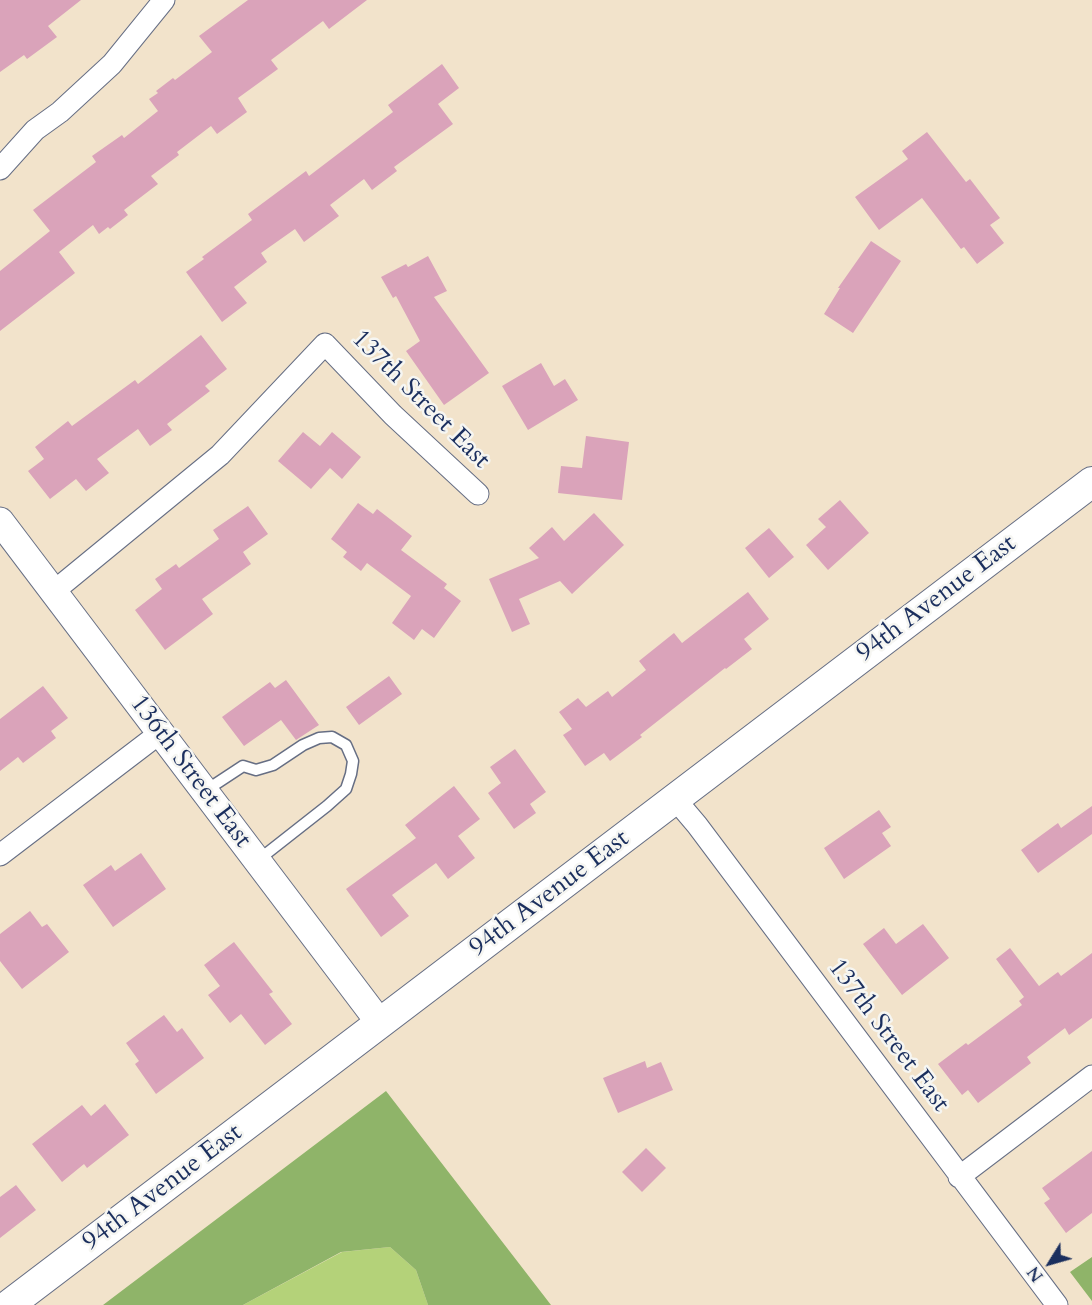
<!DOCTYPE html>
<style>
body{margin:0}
#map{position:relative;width:1092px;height:1305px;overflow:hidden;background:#f2e3cb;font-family:Cardo,serif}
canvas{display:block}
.north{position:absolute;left:1020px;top:1233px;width:60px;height:60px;-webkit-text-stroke:4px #f6f6f2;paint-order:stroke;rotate:233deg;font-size:16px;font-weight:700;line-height:24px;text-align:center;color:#1b2f5e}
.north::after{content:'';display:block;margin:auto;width:21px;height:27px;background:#1b2f5e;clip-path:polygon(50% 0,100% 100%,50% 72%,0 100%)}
</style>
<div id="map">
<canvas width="1092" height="1305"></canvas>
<div class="north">N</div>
</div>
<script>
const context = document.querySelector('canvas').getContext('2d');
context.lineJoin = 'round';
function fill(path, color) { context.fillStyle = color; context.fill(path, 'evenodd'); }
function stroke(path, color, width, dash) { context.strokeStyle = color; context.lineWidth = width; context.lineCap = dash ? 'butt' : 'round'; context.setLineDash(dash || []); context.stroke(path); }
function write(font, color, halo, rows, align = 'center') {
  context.font = font + ' Cardo,serif'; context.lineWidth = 5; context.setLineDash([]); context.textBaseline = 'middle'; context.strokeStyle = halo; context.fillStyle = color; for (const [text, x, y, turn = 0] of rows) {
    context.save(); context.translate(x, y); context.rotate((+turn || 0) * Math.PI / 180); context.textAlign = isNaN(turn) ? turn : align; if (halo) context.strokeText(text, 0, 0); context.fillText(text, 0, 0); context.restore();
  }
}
const green = new Path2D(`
 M390,1247L416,1270L428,1305H243L342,1252Z`);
const forest = new Path2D(`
 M386,1091L551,1305H428L416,1270L390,1247L341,1252L243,1305H103Z
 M1092,1257V1301L1070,1272Z`);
const building = new Path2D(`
 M0,0H81L48,26L57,37L27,59L24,55L0,72Z
 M248,0H367L329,29L323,21L271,60L278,69L238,98L247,112L217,134L211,126L177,152L179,155L151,176L158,184L124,210L128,215L110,229L108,227L99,234L93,225L59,252L75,273L0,331V271L50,231L33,210L96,162L92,156L122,135L124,138L158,111L149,99L158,93L156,91L173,78L175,80L212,52L199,36Z
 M442,64L459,88L438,104L453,124L394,167L397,171L372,190L364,179L330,205L339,216L304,242L295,229L261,253L267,262L234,287L247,303L222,322L186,272L204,259L202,257L252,220L248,214L306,171L309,176L393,112L388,105Z
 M927,132L966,182L970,179L1000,218L990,225L1004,243L977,264L964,247L961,249L922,198L879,230L855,197L908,159L902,151Z
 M871,241L901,261L853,333L824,314L840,288H838Z
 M428,256L447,291L434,297L489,373L444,405L406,351L420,341L396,296L393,298L381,277L406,264L408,267Z
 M201,335L227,369L205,386L210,391L167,424L172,430L150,446L138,429L97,459L109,473L86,491L76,479L50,499L28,471L44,459L35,447L68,421L72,426L135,380L138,384Z
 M541,363L554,386L565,379L578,400L528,430L502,386Z
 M303,432L320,446L332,432L361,457L342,479L330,468L311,489L278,461Z
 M586,436L629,442L622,500L558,493L561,466L582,468Z
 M840,500L869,533L828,570L806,545L826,527L818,519Z
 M358,503L373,514L377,509L412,536L401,550L447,584L444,588L461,601L434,638L422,629L414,640L392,623L411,596L367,563L361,571L343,557L347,552L331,539Z
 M248,506L268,534L243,552L251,564L202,599L213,614L165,650L135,610L162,589L155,579L176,564L179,568L219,539L213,530Z
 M594,513L624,545L572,594L560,581L519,599L530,624L512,632L489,579L539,558L529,548L552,527L564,541Z
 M769,528L794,557L769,578L745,548Z
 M748,592L769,619L744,639L752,649L726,669L725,668L640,735L642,737L610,761L604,753L585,766L563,735L572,729L559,712L578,698L586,707L608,691L612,697L646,670L639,661L674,633L682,643Z
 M389,676L402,694L359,725L346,707Z
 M286,680L319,725L296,740L281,720L244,746L222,717L270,682L275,688Z
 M43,686L68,718L51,731L56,738L23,763L18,757L0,771V719Z
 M515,749L546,792L530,804L536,813L514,829L488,793L501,783L490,767Z
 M454,786L480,819L458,836L475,858L448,879L436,863L392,895L409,916L381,937L346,889L416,838L405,825Z
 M1092,806V834L1038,873L1021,850L1058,823L1061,828Z
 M879,810L891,827L882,833L891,846L844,879L824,848Z
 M141,853L166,889L113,927L83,885L111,865L115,871Z
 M30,911L42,927L47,924L69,952L22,989L0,961V934Z
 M923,924L949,958L902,995L863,944L884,928L896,944Z
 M234,942L273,992L269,994L292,1024L265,1045L241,1014L230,1023L208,995L220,986L204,965Z
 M1010,948L1039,986L1058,972L1061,976L1092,953V1018L1069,1035L1065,1028L1027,1057L1031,1063L978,1103L968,1090L962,1095L938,1064L966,1043L968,1045L1022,1005L1019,1001L1024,997L996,959Z
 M164,1015L177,1032L182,1028L204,1058L156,1094L135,1064L139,1061L126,1043Z
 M645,1061L647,1068L661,1062L673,1090L618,1113L603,1078Z
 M105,1104L129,1135L87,1168L84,1164L62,1182L32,1144L82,1105L91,1116Z
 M646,1148L666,1168L642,1192L622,1172Z
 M1092,1151V1213L1066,1233L1044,1203L1050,1199L1042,1188Z
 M16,1185L36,1210L0,1238V1197Z`);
const service = new Path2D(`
 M205,791L243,766L256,770L273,765L303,745L319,738L332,737L346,745L353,761L351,774L346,789L327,806L257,861`);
const minor = new Path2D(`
 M0,169L35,130L60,112L112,64L164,0
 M53,592L220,455L325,344L393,415L478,494
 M675,799L697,825L1057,1305
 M0,855L160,733
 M959,1177L1092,1076`);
const tertiary = new Path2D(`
 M0,521L380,1023`);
const secondary = new Path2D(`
 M9,1305L1092,482`);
const streetNames = [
 ["137th Street East",420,400,45],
 ["94th Avenue East",937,599,-37],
 ["136th Street East",190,772,53],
 ["94th Avenue East",550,894,-37],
 ["137th Street East",888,1036,53],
 ["94th Avenue East",163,1188,-37]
];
fill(green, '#b4d279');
fill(forest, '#8fb469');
fill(building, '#daa3ba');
stroke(service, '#666e84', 13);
stroke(minor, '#666e84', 23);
stroke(tertiary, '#666e84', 29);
stroke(secondary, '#666e84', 32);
stroke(service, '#fff', 10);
stroke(minor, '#fff', 21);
stroke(tertiary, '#fff', 27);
stroke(secondary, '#fff', 30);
write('26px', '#1b2f5e', '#f6f6f2', streetNames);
</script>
